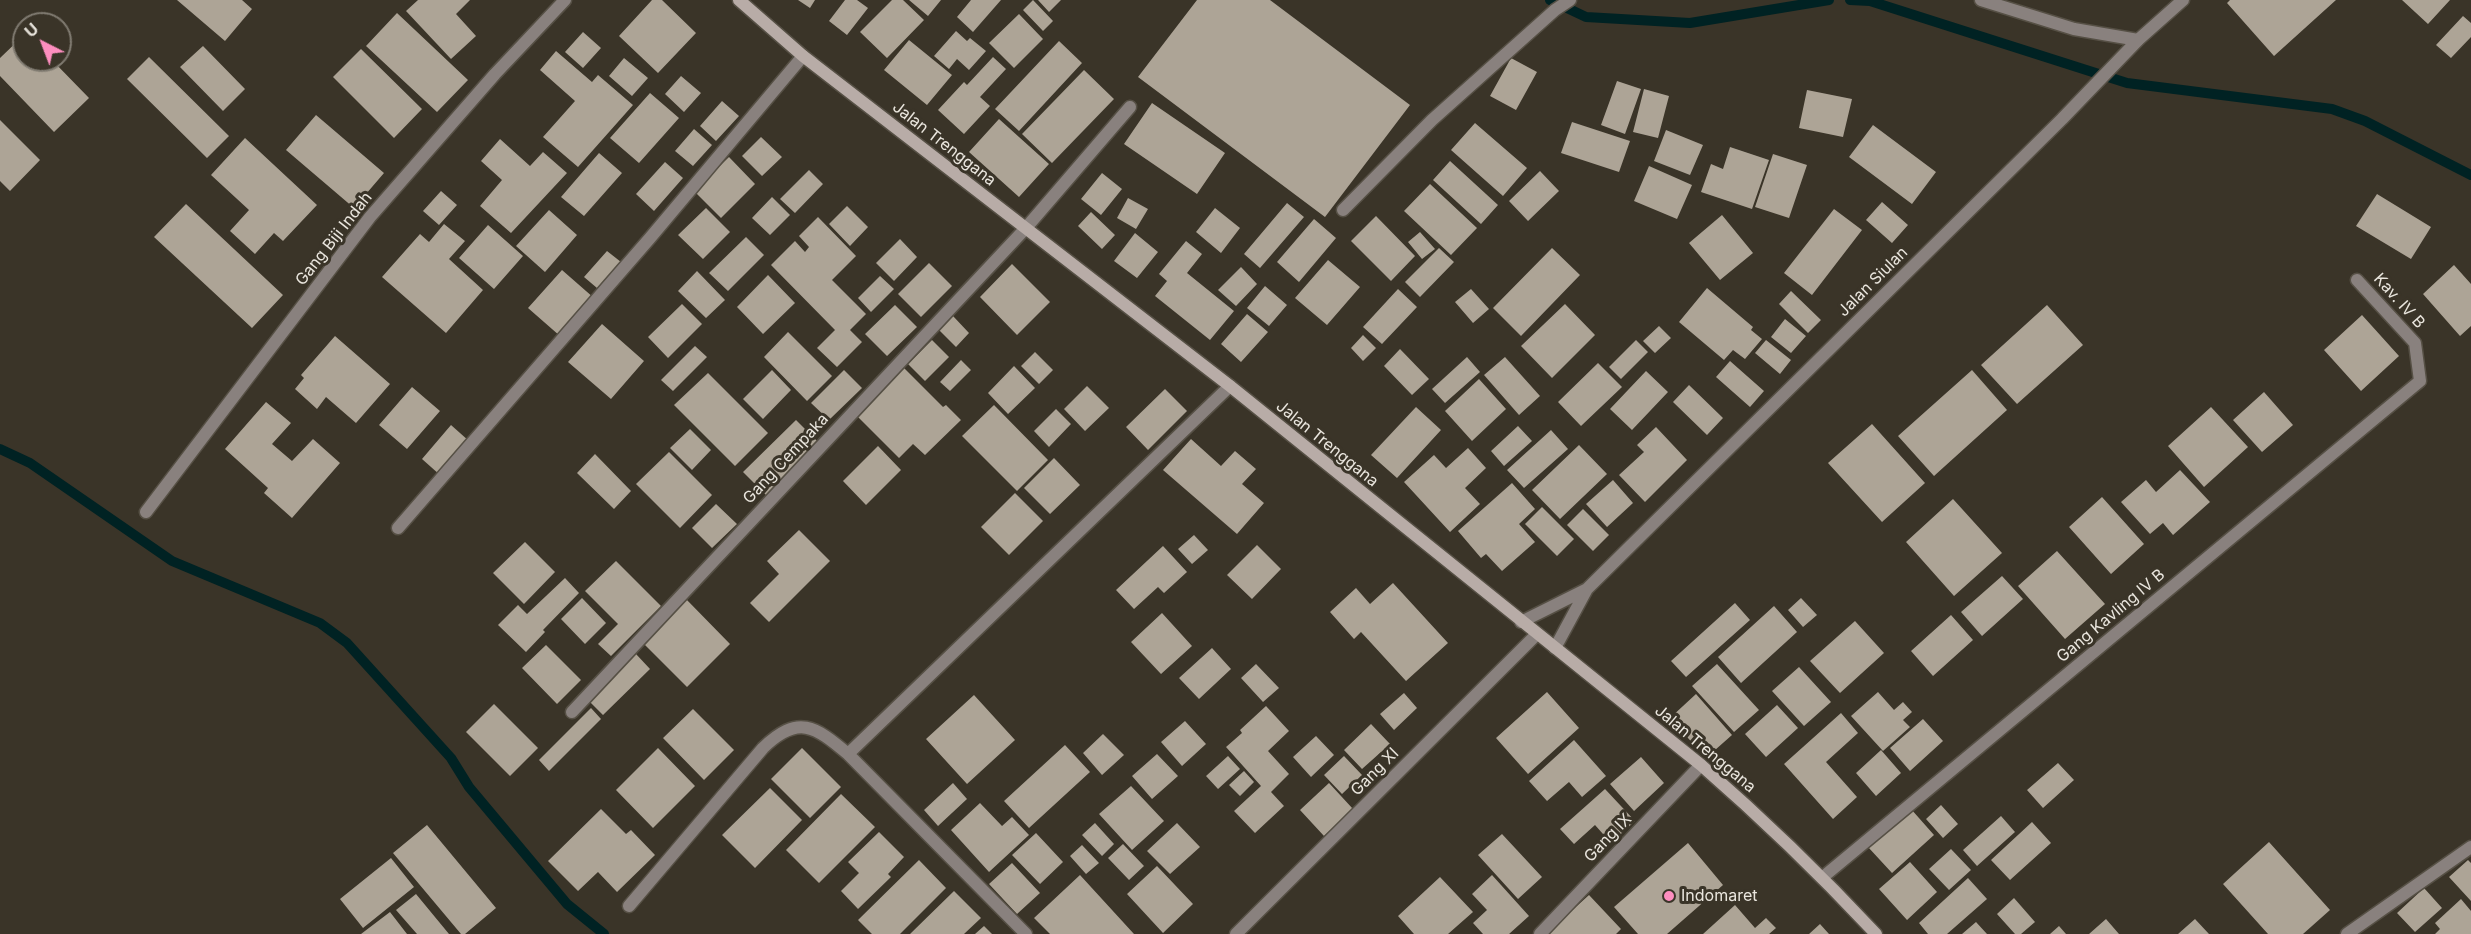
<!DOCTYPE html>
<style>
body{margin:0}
#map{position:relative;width:2471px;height:934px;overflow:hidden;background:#3a3428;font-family:Inter,sans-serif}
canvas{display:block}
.north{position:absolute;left:12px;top:12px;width:60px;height:60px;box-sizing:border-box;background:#3a3428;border:2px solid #807b71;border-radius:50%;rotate:318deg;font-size:16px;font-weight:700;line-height:24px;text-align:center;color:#eae6de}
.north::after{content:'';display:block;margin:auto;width:21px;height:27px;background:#fd8ebf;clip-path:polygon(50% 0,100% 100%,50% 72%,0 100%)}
</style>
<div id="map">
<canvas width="2471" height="934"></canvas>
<div class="north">U</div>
</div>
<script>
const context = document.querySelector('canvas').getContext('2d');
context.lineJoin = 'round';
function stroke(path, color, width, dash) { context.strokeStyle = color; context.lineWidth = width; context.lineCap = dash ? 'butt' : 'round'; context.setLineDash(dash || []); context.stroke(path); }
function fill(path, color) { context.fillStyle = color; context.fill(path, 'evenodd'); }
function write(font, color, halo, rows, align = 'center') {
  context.font = font + ' Inter,sans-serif'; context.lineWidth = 6; context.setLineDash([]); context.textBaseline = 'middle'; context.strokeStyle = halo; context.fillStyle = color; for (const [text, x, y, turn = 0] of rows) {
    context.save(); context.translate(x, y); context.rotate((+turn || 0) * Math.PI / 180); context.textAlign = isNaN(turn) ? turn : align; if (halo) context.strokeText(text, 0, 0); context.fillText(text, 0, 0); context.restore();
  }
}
const stream = new Path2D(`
 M1550,0L1586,17L1690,23L1829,0
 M1850,0L1870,1L2127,83L2332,109L2365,121L2471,175
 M0,449L30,463L172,561L320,623L347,643L451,758L469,787L567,904L604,934`);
const building = new Path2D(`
 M177,0H242L252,9L225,41Z
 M418,0H470L456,14L476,36L451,59L406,11Z
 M652,0H662L696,33L658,73L619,36Z
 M798,0H815L810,8Z
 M845,0H857L868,8L847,35L829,21Z
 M892,0H903L924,20L887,58L860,32Z
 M909,0H941L928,16Z
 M971,0H1001L973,32L957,17Z
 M1033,0L1053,21L1043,31L1023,10Z
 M1038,0H1061L1049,12Z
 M1197,0H1270L1410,105L1325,217L1138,77Z
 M2230,0H2336L2274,56L2227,3Z
 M2402,0H2450L2428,24Z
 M397,13L468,80L437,112L366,46Z
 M1019,14L1043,39L1014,68L989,43Z
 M2463,16L2471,23V37L2451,58L2436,45Z
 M956,31L967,41L970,38L986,51L969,70L957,59L949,69L934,56Z
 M583,32L601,48L583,68L565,52Z
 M24,35V60H52L89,98L54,132L0,76V58Z
 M909,40L952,75L927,105L884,70Z
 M1059,41L1082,63L1019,131L995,109Z
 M203,46L245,89L223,111L180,67Z
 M361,49L422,109L394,138L333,77Z
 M556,51L592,82L598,75L633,105L578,167L543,137L575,101L540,70Z
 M149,57L229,136L207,158L127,79Z
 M993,57L1006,69L980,97L990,106L964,134L938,110L964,82L967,85Z
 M624,58L648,78L632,96L609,76Z
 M1511,58L1537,72L1516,110L1490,96Z
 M1084,70L1114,99L1052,163L1022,134Z
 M681,76L701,93L684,112L665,94Z
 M1617,81L1641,89L1625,134L1601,125Z
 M1644,89L1669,96L1658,138L1633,132Z
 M1807,90L1852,99L1843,137L1799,128Z
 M650,93L679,118L639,163L610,138Z
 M722,101L739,116L716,141L700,126Z
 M1152,103L1225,153L1197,194L1124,144Z
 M316,115L384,173L354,208L286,150Z
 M999,119L1049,164L1019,197L969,152Z
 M0,120L40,160L10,191L0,181Z
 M1572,122L1630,141L1619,172L1561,153Z
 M1475,123L1527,168L1503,196L1451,150Z
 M1873,125L1936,172L1912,204L1849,157Z
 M694,129L712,145L693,166L675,151Z
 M1666,130L1703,145L1690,175L1654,161Z
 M761,137L782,157L762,176L742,156Z
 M245,138L317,205L283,241L274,233L255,254L230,231L249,210L211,175Z
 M500,139L530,166L543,152L567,173L511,233L480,206L502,180L481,161Z
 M1730,147L1769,160L1752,209L1701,192L1711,164L1723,169Z
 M599,153L622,173L584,216L561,197Z
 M1773,154L1807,165L1789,218L1755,207Z
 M729,157L755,184L721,218L694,191Z
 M1450,161L1498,205L1481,224L1433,180Z
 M665,162L683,178L654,211L636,194Z
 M1649,166L1692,185L1677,219L1634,201Z
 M809,170L823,184L795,213L780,199Z
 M1540,171L1559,191L1528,221L1509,201Z
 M1102,173L1122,189L1101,215L1081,199Z
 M1430,184L1477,228L1451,255L1404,211Z
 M441,191L457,205L439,225L423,211Z
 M2377,194L2431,227L2411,259L2356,226Z
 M772,197L790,215L770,235L752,218Z
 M1128,198L1148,209L1136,229L1117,218Z
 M1882,202L1908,225L1892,243L1866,220Z
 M1287,203L1304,217L1260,268L1244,254Z
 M186,204L283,295L252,328L154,237Z
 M847,206L868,227L850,246L829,224Z
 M706,208L730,232L703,259L678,235Z
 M1215,208L1240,228L1221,253L1196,232Z
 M1834,209L1862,230L1812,295L1784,273Z
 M549,210L577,235L545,272L516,246Z
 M1091,212L1115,235L1102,249L1078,226Z
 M1722,215L1753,253L1720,280L1689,243Z
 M1376,216L1415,256L1391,281L1351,241Z
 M818,217L856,256L832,280L866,314L850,330L862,342L837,367L817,348L835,330L771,265L795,241L805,252L809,247L799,236Z
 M1314,219L1336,238L1299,282L1277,262Z
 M444,224L465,241L449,259L483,290L446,333L382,277L420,234L429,242Z
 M488,225L523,256L494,289L459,258Z
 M1420,232L1435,249L1422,259L1408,242Z
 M1135,233L1158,252L1137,278L1114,261Z
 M746,237L764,255L728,291L709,273Z
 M900,239L917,257L894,281L876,263Z
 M1186,241L1202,254L1187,273L1234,311L1210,340L1155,296L1167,281L1159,274Z
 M1439,248L1454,262L1420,297L1405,282Z
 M1552,248L1580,275L1521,336L1493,308Z
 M607,251L621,262L597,288L584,277Z
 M1328,260L1360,287L1327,325L1295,298Z
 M929,263L952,286L921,317L898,294Z
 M1012,264L1050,302L1017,335L980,297Z
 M2454,265L2471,284V326L2460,336L2423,294Z
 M1241,267L1257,284L1236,306L1218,290Z
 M562,270L594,298L560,336L528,308Z
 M697,271L725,300L706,318L678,291Z
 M768,275L795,303L763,334L737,307Z
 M880,276L894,289L871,312L858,298Z
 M1265,286L1287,305L1269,326L1247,308Z
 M1707,288L1753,327L1751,330L1762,339L1745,359L1733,350L1724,360L1679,322Z
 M1398,289L1417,307L1382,344L1363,327Z
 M1471,289L1489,309L1473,323L1455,302Z
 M1791,291L1821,320L1808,333L1779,304Z
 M682,304L702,324L668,358L648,337Z
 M1565,304L1595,335L1552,378L1521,346Z
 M895,305L917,327L887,356L865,334Z
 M2047,305L2083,345L2017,404L1981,365Z
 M1247,314L1268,332L1241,362L1221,344Z
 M2362,315L2399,356L2361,391L2324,350Z
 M953,316L969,333L956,347L939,330Z
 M1785,319L1806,336L1791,353L1771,337Z
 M602,324L644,361L611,399L568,362Z
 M1659,326L1671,338L1655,353L1643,341Z
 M788,332L832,376L807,401L764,357Z
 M1363,335L1376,348L1363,361L1351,348Z
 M335,336L390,384L356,423L326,397L317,409L295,389L304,378L301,375Z
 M932,340L949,357L925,381L908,364Z
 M1636,340L1648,352L1621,379L1609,367Z
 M1766,340L1791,360L1780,374L1755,353Z
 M695,346L707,357L673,391L661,380Z
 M1400,349L1429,379L1412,395L1384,366Z
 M1035,352L1053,370L1039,384L1021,366Z
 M1467,357L1480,372L1445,403L1432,389Z
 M1505,357L1540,396L1519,415L1484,375Z
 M961,360L971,370L950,391L940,382Z
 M1730,361L1764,391L1750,407L1716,377Z
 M1598,363L1622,387L1581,426L1558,402Z
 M1014,366L1035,388L1008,414L988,393Z
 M904,368L943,407L946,405L961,420L925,455L913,444L899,458L856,415Z
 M772,370L791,390L763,419L743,399Z
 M844,370L862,388L829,420L811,403Z
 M1972,370L2007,410L1934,476L1898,436Z
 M1646,371L1668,392L1632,430L1610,409Z
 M708,373L768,433L735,466L674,405Z
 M1479,379L1506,409L1472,441L1445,411Z
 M1689,385L1723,418L1707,435L1673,402Z
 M1087,386L1109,408L1085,431L1064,409Z
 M412,387L440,411L407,449L379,425Z
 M1165,389L1187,411L1148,450L1126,427Z
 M2264,392L2293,425L2262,452L2233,420Z
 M266,402L291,423L272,444L292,461L313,439L340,463L292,518L264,493L268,488L225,449Z
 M994,405L1048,460L1017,491L962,436Z
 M1416,407L1441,430L1397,478L1371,455Z
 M2211,407L2248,447L2204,487L2168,446Z
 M1056,409L1071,424L1049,447L1034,431Z
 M796,420L819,443L766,495L743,472Z
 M1872,424L1925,483L1882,522L1828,463Z
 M451,425L469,441L440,475L422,459Z
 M1518,426L1532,441L1504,466L1491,451Z
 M1656,427L1687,460L1645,502L1619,475L1644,452L1637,445Z
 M690,429L711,450L692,470L670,448Z
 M1551,430L1568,449L1524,488L1507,470Z
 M1191,439L1221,466L1235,451L1256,469L1242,484L1264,503L1237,534L1163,470Z
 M1579,445L1607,474L1560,519L1532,490Z
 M878,446L901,470L866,505L843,481Z
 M1468,448L1486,468L1465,488L1480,504L1450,532L1404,482L1434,455L1446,468Z
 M669,452L712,495L680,528L636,484Z
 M595,454L631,491L614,509L577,473Z
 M1054,458L1080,485L1050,514L1024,488Z
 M2180,470L2210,502L2173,535L2163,523L2150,534L2121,502L2146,480L2156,492Z
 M1613,480L1633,503L1607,527L1586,504Z
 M1512,483L1535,509L1519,524L1535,542L1502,571L1486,554L1481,558L1458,531Z
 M1015,493L1043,521L1009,555L981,527Z
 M2102,497L2144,544L2111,574L2069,527Z
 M1953,499L2002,553L1954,596L1906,542Z
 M716,504L737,524L712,548L692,528Z
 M1542,507L1574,539L1557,556L1525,524Z
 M1583,509L1609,535L1593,551L1567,525Z
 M799,530L830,561L769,622L750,603L779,574L767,561Z
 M1194,535L1208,550L1192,564L1178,549Z
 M525,542L555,572L524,604L493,573Z
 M1257,545L1281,569L1252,599L1227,575Z
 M1163,546L1187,572L1164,593L1158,587L1134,609L1116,590Z
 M2057,551L2105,604L2065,639L2018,586Z
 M616,561L661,606L611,656L598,644L618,624L585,591Z
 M2002,576L2023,599L1982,636L1961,612Z
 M565,578L579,593L543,630L545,632L526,652L498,625L518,605L527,614Z
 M1393,583L1448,643L1406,681L1361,632L1354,639L1330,612L1356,588L1370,604Z
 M582,598L606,623L585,644L561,619Z
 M1801,598L1817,615L1803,627L1788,610Z
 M686,599L730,644L687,687L642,642Z
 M1735,603L1750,620L1686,677L1671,661Z
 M1774,606L1797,632L1741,683L1718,657Z
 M1162,613L1192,646L1161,674L1131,642Z
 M1951,615L1973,640L1933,676L1911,651Z
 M1855,621L1884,653L1840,693L1810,661Z
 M546,645L581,680L557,704L522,668Z
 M1212,648L1231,669L1199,699L1179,678Z
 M636,654L650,669L603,715L589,701Z
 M1256,664L1279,688L1263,702L1241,678Z
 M1717,664L1759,710L1734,732L1692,686Z
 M1799,667L1831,702L1804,726L1772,691Z
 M1547,692L1579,728L1528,774L1496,738Z
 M1878,692L1894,710L1903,702L1912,712L1903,720L1910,727L1883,751L1851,716Z
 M1404,693L1417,708L1394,730L1380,714Z
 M1696,694L1732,735L1706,758L1670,718Z
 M974,695L1015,740L967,784L926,739Z
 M494,704L538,748L510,776L466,732Z
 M1777,705L1798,728L1766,757L1745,734Z
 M1266,706L1289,731L1268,751L1289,774L1271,792L1284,806L1255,833L1234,811L1261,786L1226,747L1242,733L1240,730Z
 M591,708L601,719L549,771L539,760Z
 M693,709L734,750L704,780L663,738Z
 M1841,713L1858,733L1826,762L1857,797L1833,819L1784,764Z
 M1923,719L1943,741L1910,771L1890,748Z
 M1185,721L1206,744L1182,766L1161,742Z
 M1371,724L1390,744L1362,769L1344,750Z
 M1103,734L1124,755L1102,775L1083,753Z
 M1316,736L1334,755L1311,777L1293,757Z
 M1574,740L1606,776L1582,797L1569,782L1547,801L1529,781Z
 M1065,745L1090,772L1029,828L1004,801Z
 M658,748L695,786L653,828L616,790Z
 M802,748L841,787L810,818L771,779Z
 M1881,750L1901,773L1876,796L1856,773Z
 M1157,754L1178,776L1152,799L1132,776Z
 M1228,756L1240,769L1218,789L1206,776Z
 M1344,756L1362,775L1342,794L1324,775Z
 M1641,757L1664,783L1634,811L1610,784Z
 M2058,763L2074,780L2043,808L2027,790Z
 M1244,771L1254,782L1240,796L1229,785Z
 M953,783L967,799L938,826L924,810Z
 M1329,783L1353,809L1324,836L1300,810Z
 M1131,786L1164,821L1132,850L1099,814Z
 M770,788L802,820L755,868L722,835Z
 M1605,789L1635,821L1611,843L1595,825L1574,844L1560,829Z
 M841,794L875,827L819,883L786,850Z
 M980,803L1002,826L1012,817L1029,835L989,872L951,830Z
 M1941,805L1958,824L1943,838L1926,819Z
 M601,809L626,834L631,830L655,855L617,892L598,872L578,891L548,861Z
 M1911,809L1934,835L1892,873L1868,847Z
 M2001,816L2015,832L1977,866L1963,850Z
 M2032,822L2051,843L2010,880L1991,860Z
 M1095,823L1114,844L1102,856L1082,835Z
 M1177,823L1200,847L1170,874L1147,851Z
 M427,825L496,908L465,934H461L393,853Z
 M879,832L904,857L888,874L891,877L858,909L841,891L859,873L848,862Z
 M1036,833L1063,862L1040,884L1012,855Z
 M1502,834L1542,877L1518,899L1478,855Z
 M2269,842L2330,910L2303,934H2268L2223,884Z
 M1688,843L1723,885L1667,934H1638L1614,907Z
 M1123,844L1144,866L1129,880L1108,858Z
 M1082,845L1099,863L1086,874L1070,856Z
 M1951,849L1971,870L1949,890L1929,869Z
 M391,858L414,887L363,928L340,899Z
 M919,860L946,888L900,934H872L858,920Z
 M2468,860L2471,863V901L2449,877Z
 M1910,862L1937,892L1907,920L1879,889Z
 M1012,863L1040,893L1017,914L989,884Z
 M1157,866L1193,904L1163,933L1127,894Z
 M1080,875L1134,934H1050L1034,918Z
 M1492,875L1529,916L1509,934H1483L1473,923L1487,910L1472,894Z
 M1440,877L1473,912L1448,934H1414L1398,916Z
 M1968,878L1987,899L1947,934H1928L1919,923Z
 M2424,888L2442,908L2415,932L2397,913Z
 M954,891L981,918L964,934H910Z
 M416,894L449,934H417L396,910Z
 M1589,895L1621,929L1616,934H1546Z
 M2014,898L2035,922L2021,934H2015L1997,914Z
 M2461,899L2471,911V934H2435L2440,929L2435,923Z
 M1735,905L1755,928L1766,918L1776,928L1769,934H1703Z
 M390,912L407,934H361Z
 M2106,919L2119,934H2089Z
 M2195,919L2209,934H2178Z
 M1976,922L1987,934H1962Z
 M1820,924L1829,934H1809Z
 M984,926L992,934H975Z
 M2059,926L2066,934H2050Z`);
const service = new Path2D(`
 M1025,229L1130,107`);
const minor = new Path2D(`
 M1981,0L2074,29L2138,40
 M1343,210L1432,120L1555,10L1570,0
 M146,512L370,217L495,74L565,0
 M398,528L650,238L803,56
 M572,712L1025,229
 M848,754L1230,386
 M1823,877L2420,381L2415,343L2357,280
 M629,906L763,748C798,714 815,726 848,754L1026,934
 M1236,934L1537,634
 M1540,934L1701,765
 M2347,934L2471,847`);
const tertiary = new Path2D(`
 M1521,622L1587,589L2062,119L2138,40L2183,0
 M1555,648L1587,589`);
const secondary = new Path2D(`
 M739,0L803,56L1230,386L1701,765C1763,819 1820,874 1876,934`);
const markers = [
 [1669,896,6,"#fd8ebf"]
];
const streetNames = [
 ["Jalan Trenggana",944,144,38],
 ["Gang Biji Indah",334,239,-52],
 ["Jalan Siulan",1873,282,-45],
 ["Kav. IV B",2399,301,48],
 ["Jalan Trenggana",1327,444,39],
 ["Gang Cempaka",786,459,-47],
 ["Gang Kavling IV B",2111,616,-40],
 ["Jalan Trenggana",1705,749,40],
 ["Gang XI",1375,772,-45],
 ["Gang IX",1608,838,-46]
];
const poiNames = [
 ["Indomaret",1681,896]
];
stroke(stream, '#002223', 10);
fill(building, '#ada496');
stroke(service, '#565045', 15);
stroke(minor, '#565045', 15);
stroke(tertiary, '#565045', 15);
stroke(secondary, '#565045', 15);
stroke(service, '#89817e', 12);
stroke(minor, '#89817e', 12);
stroke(tertiary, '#89817e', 12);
stroke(secondary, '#b8aca7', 12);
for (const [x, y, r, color] of markers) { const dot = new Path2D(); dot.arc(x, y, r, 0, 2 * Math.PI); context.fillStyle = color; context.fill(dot); stroke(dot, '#3a3428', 2); }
write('16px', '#eae6de', '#3a3428', streetNames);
write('16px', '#eae6de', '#3a3428', poiNames, 'left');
</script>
